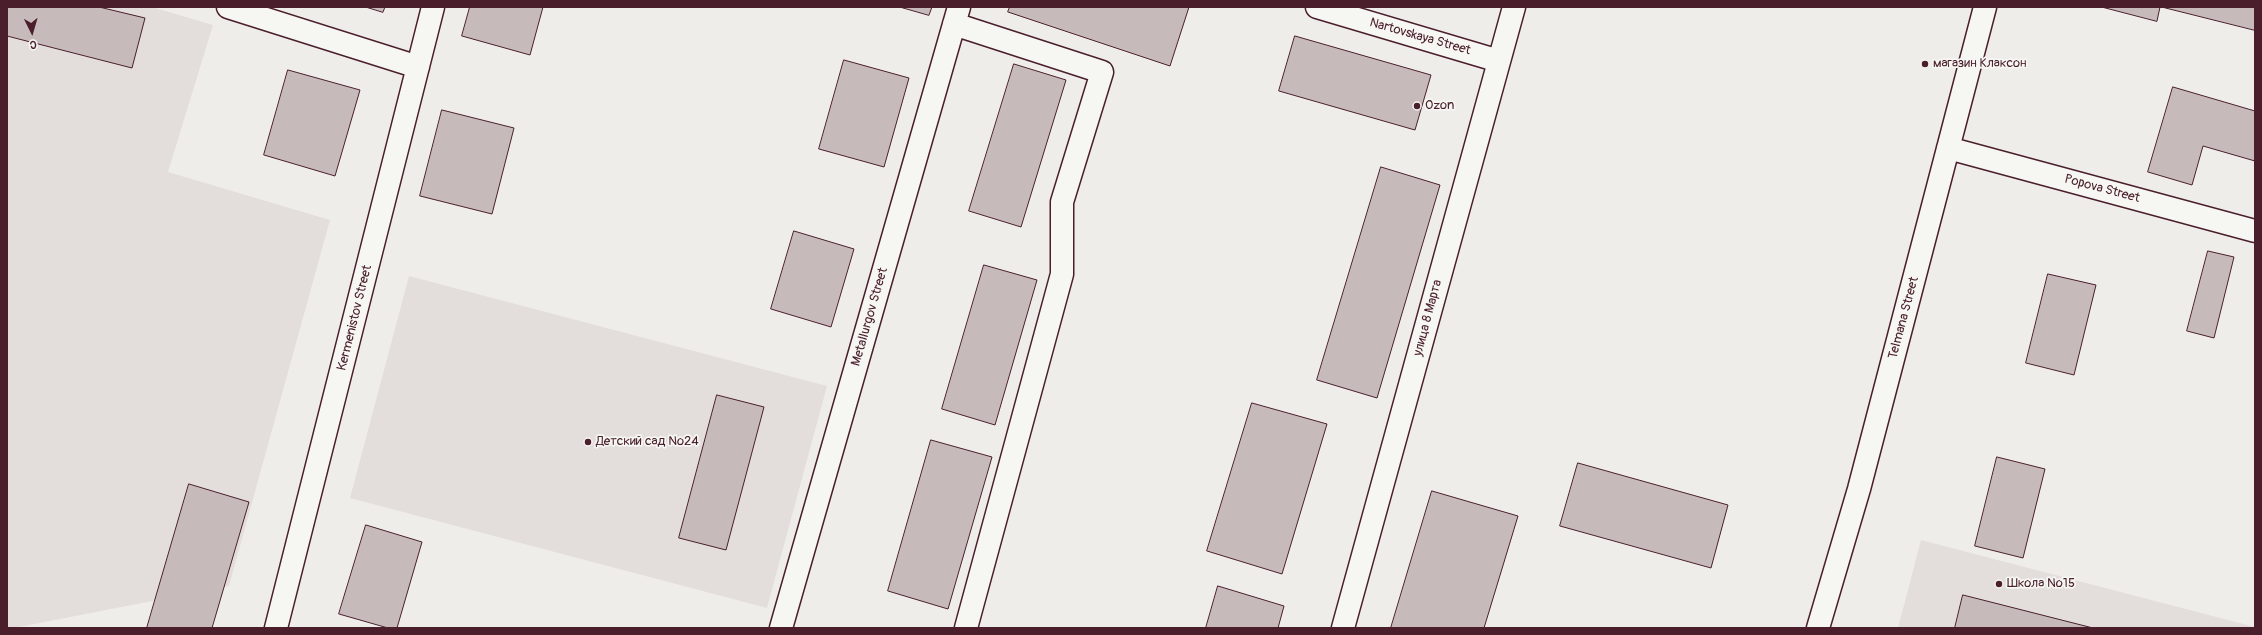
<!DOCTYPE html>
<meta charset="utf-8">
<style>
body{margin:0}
#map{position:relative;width:2262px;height:635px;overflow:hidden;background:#efedea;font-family:Pangolin,sans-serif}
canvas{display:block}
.frame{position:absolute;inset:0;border:8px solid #4a1f2b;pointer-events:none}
.north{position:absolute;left:12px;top:12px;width:40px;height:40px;-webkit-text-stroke:3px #f6f6f2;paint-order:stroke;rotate:175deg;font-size:11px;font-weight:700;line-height:16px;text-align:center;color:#4a1f2b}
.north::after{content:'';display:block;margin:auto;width:14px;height:18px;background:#4a1f2b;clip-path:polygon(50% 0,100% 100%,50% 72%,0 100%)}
</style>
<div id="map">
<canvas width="2262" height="635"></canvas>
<div class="frame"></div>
<div class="north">С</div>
</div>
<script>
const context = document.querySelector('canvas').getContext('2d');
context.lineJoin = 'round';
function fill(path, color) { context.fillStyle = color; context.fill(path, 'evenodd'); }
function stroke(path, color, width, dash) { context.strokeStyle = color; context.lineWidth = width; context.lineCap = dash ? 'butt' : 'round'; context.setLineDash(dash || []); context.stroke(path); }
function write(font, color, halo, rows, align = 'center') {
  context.font = font + ' Pangolin,sans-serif'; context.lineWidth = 3.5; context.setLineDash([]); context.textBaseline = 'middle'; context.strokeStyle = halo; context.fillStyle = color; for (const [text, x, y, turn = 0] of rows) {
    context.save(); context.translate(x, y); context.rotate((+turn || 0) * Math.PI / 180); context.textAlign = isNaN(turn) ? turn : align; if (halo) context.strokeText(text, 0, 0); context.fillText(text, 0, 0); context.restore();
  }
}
const built = new Path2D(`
 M7,7H152L213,25L168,172L330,220L229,586L14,628H7Z
 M409,276L827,386L767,608L350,498Z
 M1921,540L2255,627V628H1898Z`);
const building = new Path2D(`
 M7,7H99L145,18L132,68L7,36Z
 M366,7H385L383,12Z
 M470,7H543L530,55L462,36Z
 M900,7H932L929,15Z
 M1010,7H1189L1170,66L1008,12Z
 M2102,7H2160L2157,21Z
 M2162,7H2255V30Z
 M1295,36L1431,75L1415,130L1279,91Z
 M844,60L909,78L884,167L819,149Z
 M1014,64L1066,80L1021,227L969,211Z
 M288,70L360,90L335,176L264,155Z
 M2173,87L2255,111V161L2203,146L2192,185L2148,172Z
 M442,110L514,128L492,214L420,196Z
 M1381,167L1440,185L1377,398L1317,380Z
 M794,231L854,249L831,327L771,309Z
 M2208,251L2234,257L2214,338L2187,331Z
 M984,265L1037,280L995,425L942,409Z
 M2048,274L2096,285L2074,375L2026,363Z
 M717,395L764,407L726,550L679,538Z
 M1252,403L1327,424L1282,574L1207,551Z
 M931,440L992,457L948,609L888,591Z
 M1997,457L2045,469L2023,558L1975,546Z
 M1578,463L1728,505L1711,568L1560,526Z
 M189,484L249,502L212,628H147Z
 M1432,491L1518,516L1484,628H1391Z
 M366,525L422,542L397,628H388L339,614Z
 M1218,586L1284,606L1278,628H1206Z
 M1963,595L2093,628H1955Z`);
const minor = new Path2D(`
 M228,7L418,67
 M1317,7L1499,61
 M954,24L1102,72L1062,202V274L966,628
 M1948,148L2255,231
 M276,628L433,7
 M781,628L959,7
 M1343,628L1514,7
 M1818,628L1859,489L1985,7`);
const markers = [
 [1925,64,4,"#4a1f2b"],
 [1417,106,4,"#4a1f2b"],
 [588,442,4,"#4a1f2b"],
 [1999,584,4,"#4a1f2b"]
];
const streetNames = [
 ["Nartovskaya Street",1420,37,16],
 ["Popova Street",2102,189,15],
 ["Metallurgov Street",870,317,-74],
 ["Kermenistov Street",355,318,-76],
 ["улица 8 Марта",1428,318,-75],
 ["Telmana Street",1904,318,-75]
];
const poiNames = [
 ["магазин Клаксон",1933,64],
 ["Ozon",1425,106],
 ["Детский сад №24",596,442],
 ["Школа №15",2007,584]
];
fill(built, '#e3dedc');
fill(building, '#c6babb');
stroke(building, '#4a1f2b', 1);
stroke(minor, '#4a1f2b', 25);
stroke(minor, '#f6f6f2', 22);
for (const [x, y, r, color] of markers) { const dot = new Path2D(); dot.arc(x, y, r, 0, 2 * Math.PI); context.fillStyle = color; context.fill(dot); stroke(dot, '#f6f6f2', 1.5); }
write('13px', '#4a1f2b', '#f6f6f2', streetNames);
write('13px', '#4a1f2b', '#f6f6f2', poiNames, 'left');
</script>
